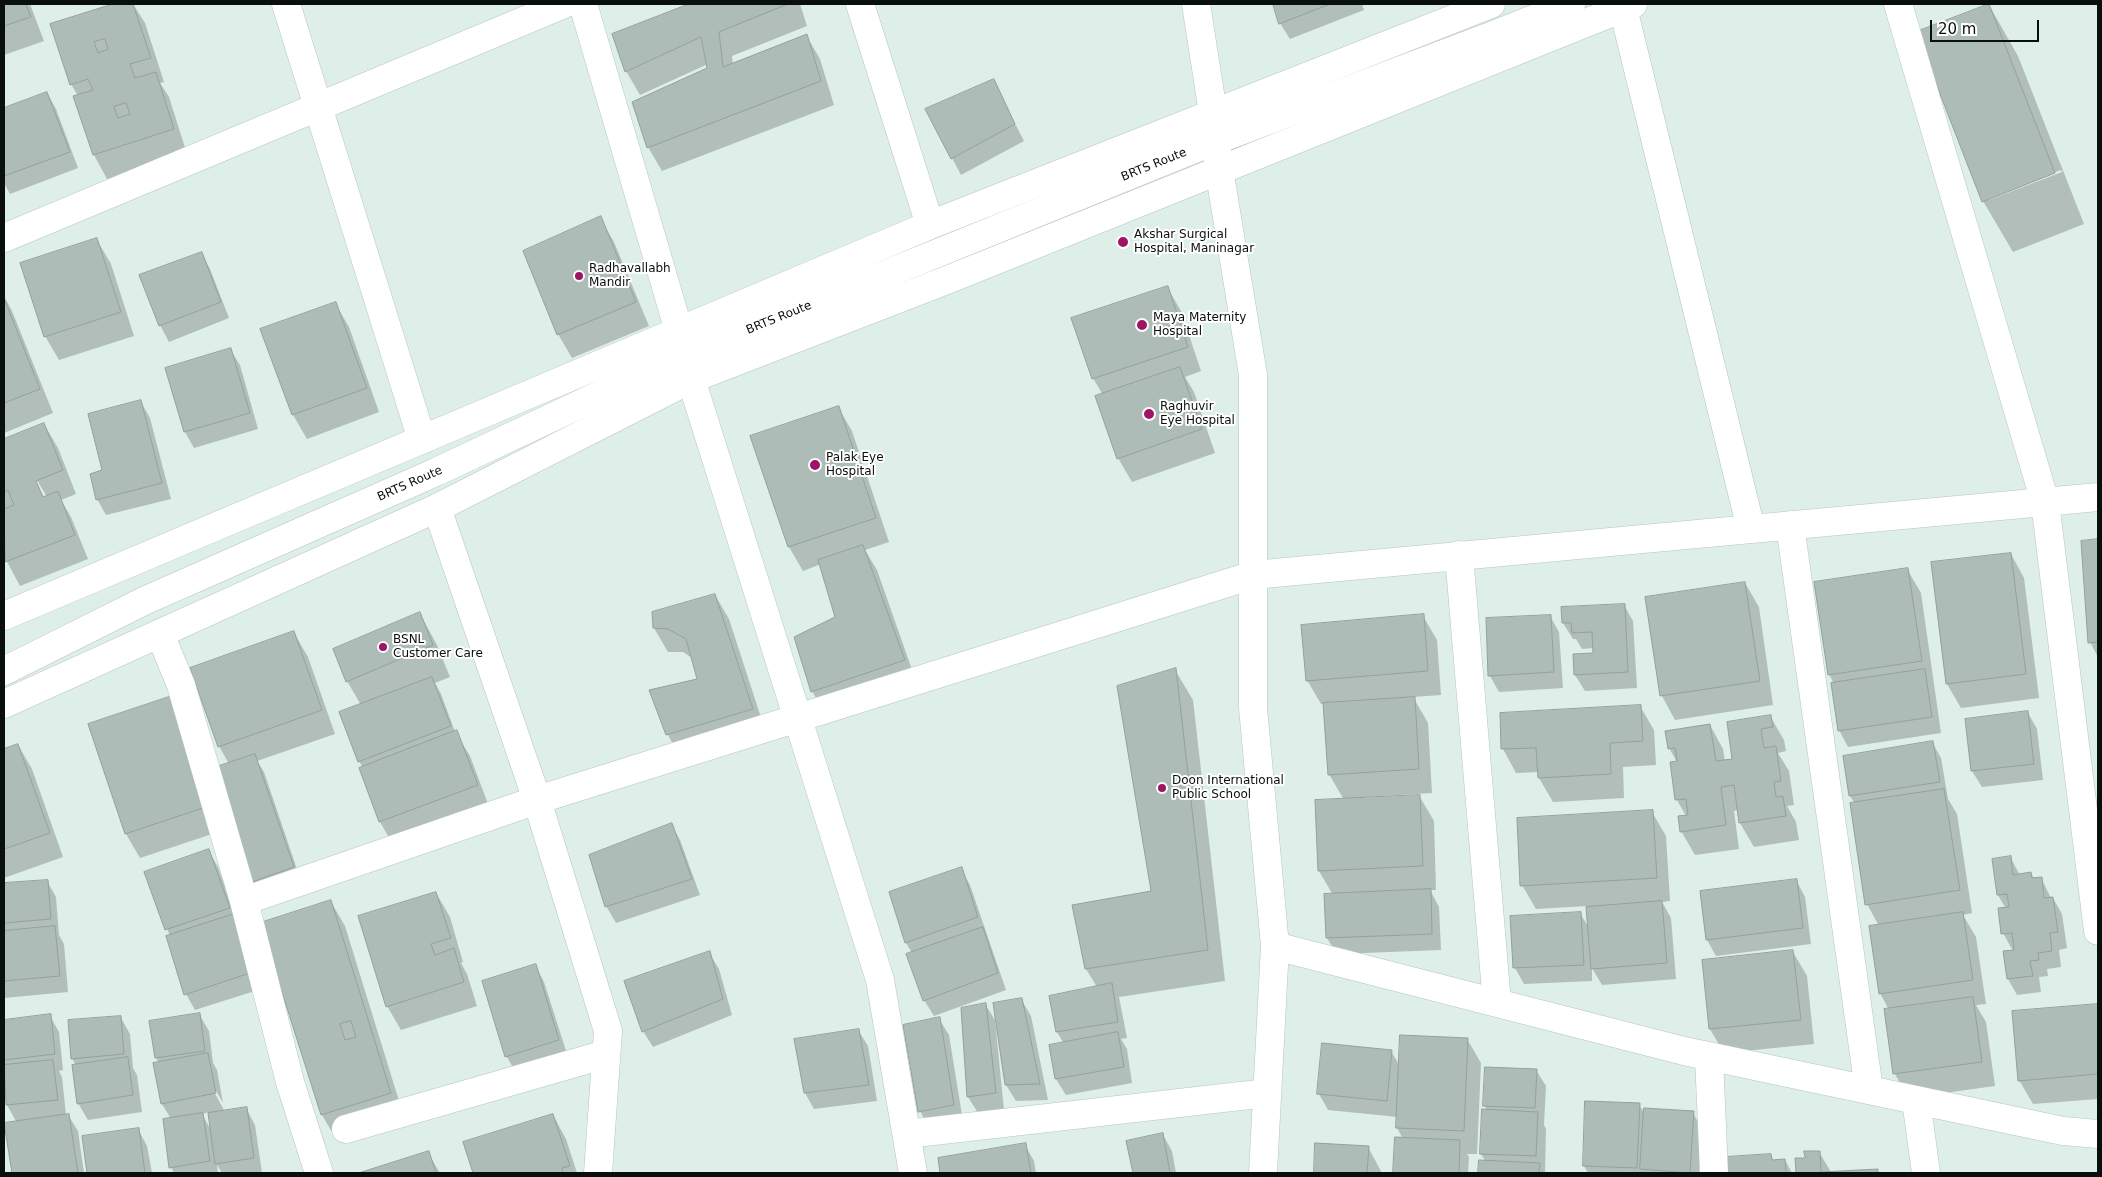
<!DOCTYPE html>
<style>
body{margin:0}
#map{position:relative;width:2102px;height:1177px;overflow:hidden;background:#deeee8;font-family:"DejaVu Sans",sans-serif}
canvas{display:block}
.frame{position:absolute;inset:0;border:5px solid #090f0d;pointer-events:none}
.scale{position:absolute;left:1930px;top:20px;width:109px;height:22px;box-sizing:border-box;border:2px solid #090f0d;border-top:0;padding-left:6px;font-size:15px;line-height:18px;white-space:nowrap;color:#090f0d;-webkit-text-stroke:4px #fff;paint-order:stroke}
</style>
<div id="map">
<canvas width="2102" height="1177"></canvas>
<div class="frame"></div>
<div class="scale">20 m</div>
</div>
<script>
const context = document.querySelector('canvas').getContext('2d');
context.lineJoin = 'round';
function fill(path, color) { context.fillStyle = color; context.fill(path, 'evenodd'); }
function stroke(path, color, width, dash) { context.strokeStyle = color; context.lineWidth = width; context.lineCap = dash ? 'butt' : 'round'; context.setLineDash(dash || []); context.stroke(path); }
function write(font, color, halo, rows, align = 'center') {
  context.font = font + ' "DejaVu Sans",sans-serif'; context.lineWidth = 4; context.setLineDash([]); context.textBaseline = 'middle'; context.strokeStyle = halo; context.fillStyle = color; for (const [text, x, y, turn = 0] of rows) {
    context.save(); context.translate(x, y); context.rotate((+turn || 0) * Math.PI / 180); context.textAlign = isNaN(turn) ? turn : align; if (halo) context.strokeText(text, 0, 0); context.fillText(text, 0, 0); context.restore();
  }
}
const shadow = new Path2D(`
 M4,4H30L44,41L4,55Z
 M117,4H133L145,23L164,82L160,83L169,97L187,154L107,179L94,155L75,97L78,96L71,84L52,25Z
 M692,4H800L807,26L732,56L733,64L806,35L820,59L834,105L662,171L648,147L709,69L708,64L640,95L626,71L613,35Z
 M1274,4H1362L1364,10L1290,39L1280,23Z
 M1989,5L2018,56L2084,224L2013,252L1983,201ZM2061,170L2062,172L1989,200V197Z
 M993,81L1024,141L961,175L952,158Z
 M47,93L56,109L78,168L10,194L4,183V109Z
 M600,218L614,242L649,326L572,358L558,334Z
 M97,240L111,264L134,336L59,360L45,336Z
 M201,253L210,269L229,318L169,342L160,325Z
 M1167,287L1181,311L1201,371L1185,377L1194,392L1215,453L1132,482L1118,458L1103,395L1093,378Z
 M4,296L12,311L53,413L4,433Z
 M335,303L349,327L379,412L307,439L293,415L262,329Z
 M230,349L240,365L258,429L194,448L185,432L166,369Z
 M141,402L150,418L171,499L106,515L97,499L104,471Z
 M838,407L852,431L889,542L865,550L877,570L917,684L826,715L812,691L837,617L821,564L803,571L789,547Z
 M44,424L58,448L76,494L61,500L71,517L88,559L20,586L4,556V441ZM34,475L47,497H44L32,476Z
 M2098,541V657L2090,642L2082,542Z
 M2011,554L2024,578L2039,698L1961,708L1947,684Z
 M1907,569L1921,593L1941,733L1848,747L1839,730L1834,684L1829,674Z
 M1745,583L1759,607L1773,705L1675,720L1662,696L1647,598Z
 M715,595L729,619L766,733L681,759L668,735L651,691L698,680L692,658L683,652H668L654,628Z
 M1624,605L1633,621L1637,688L1585,691L1575,675L1574,655L1594,654V648L1582,649L1576,639H1573L1563,623Z
 M420,614L437,645L450,677L435,683L441,694L455,732L470,756L490,809L394,846L380,822L360,769L363,768L359,761L361,705L347,681Z
 M1423,616L1437,640L1441,695L1413,697L1428,723L1432,793L1365,797V799L1420,797L1434,821L1436,890H1430L1439,907L1441,950L1337,954L1327,938L1333,895L1319,871L1344,800L1329,774L1324,704H1321L1307,680Z
 M1550,616L1559,632L1563,688L1499,692L1490,676Z
 M294,633L308,657L335,734L257,761L264,772L302,884L262,897L253,881L229,764L219,746Z
 M1175,670L1193,700L1225,981L1119,997L1127,1038L1121,1039L1127,1049L1132,1083L1066,1095L1056,1079L1051,1046L1064,1044L1057,1032L1097,987L1086,969L1153,892Z
 M174,697L224,830L140,858L126,834L89,725Z
 M1640,706L1654,730L1656,765L1623,767L1624,798L1553,802L1539,778V772L1516,773L1503,749L1501,715Z
 M2028,713L2037,729L2043,780L1982,787L1972,771Z
 M1770,716L1784,740L1786,751L1778,753L1789,771L1794,805L1787,806L1796,822L1799,840L1754,847L1740,823L1738,810L1734,811L1739,849L1695,855L1681,831L1686,816L1677,800L1671,763L1677,762L1669,748L1710,725L1723,749L1725,761L1734,760Z
 M1932,742L1941,758L1948,799L1957,814L1972,913L1963,915L1976,937L1986,1004L1976,1005L1986,1022L1995,1086L1908,1098L1895,1074L1886,1010H1889L1880,993L1879,926L1867,904L1855,804L1850,796L1844,757Z
 M18,745L32,769L63,857L4,878V750Z
 M1652,812L1666,836L1670,901L1662,902L1671,918L1676,979L1602,985L1592,968V981L1524,984L1515,968L1512,917L1580,913L1589,928L1588,906L1536,909L1522,885Z
 M671,824L680,840L700,895L616,923L606,906Z
 M208,851L218,867L261,989L195,1010L186,994L170,936L146,873Z
 M2010,857L2020,875L2031,873L2034,879L2041,878L2051,898H2053L2062,914L2067,948L2059,950L2061,967L2047,969L2048,976L2039,977L2041,992L2017,995L2008,979L2013,951L2003,933L2006,909L1998,895L1993,860Z
 M961,869L970,885L1006,990L934,1016L924,1000L912,953L906,943Z
 M1796,880L1805,897L1811,944L1716,956L1707,940L1701,892Z
 M47,881L56,897L59,935L64,944L68,992L4,998V884Z
 M436,893L450,917L463,962L461,963L467,974L477,1006L401,1030L387,1006Z
 M331,902L345,926L404,1117L336,1139L322,1115L262,923Z
 M1793,952L1807,976L1814,1044L1724,1053L1710,1029Z
 M709,953L719,969L732,1015L653,1047L643,1031Z
 M535,965L544,982L568,1057L516,1073L507,1057L483,982Z
 M1021,999L1031,1016L1048,1100L1016,1101L1006,1085L995,1004Z
 M985,1004L995,1020L1004,1110L978,1113L968,1097Z
 M2098,1005V1099L2033,1104L2019,1080L2014,1012Z
 M199,1014L209,1031L213,1063L217,1070L223,1103L214,1087L212,1088L225,1112L246,1108L255,1125L262,1173H222L217,1165L218,1173H174L171,1167V1119L162,1104L159,1063L156,1058L151,1022ZM209,1112L211,1130L202,1114Z
 M50,1016L59,1032L63,1070L59,1071L62,1077L66,1115H68L78,1131L84,1173H13L6,1125L17,1123L7,1105L4,1076V1021Z
 M121,1018L130,1034L133,1068L137,1075L142,1112L88,1120L78,1103L76,1066L72,1058Z
 M939,1019L949,1035L963,1121L929,1128L920,1111Z
 M858,1030L868,1046L877,1101L814,1109L805,1093Z
 M1467,1039L1481,1063L1477,1154H1467L1469,1157L1468,1173H1395L1396,1138L1403,1139L1397,1128L1398,1117L1328,1110L1319,1094L1391,1051L1400,1066Z
 M1536,1070L1546,1086L1544,1125L1546,1129L1545,1172L1479,1173L1480,1162H1486L1481,1154L1487,1111L1485,1106Z
 M1639,1105L1645,1114L1693,1113L1702,1129L1699,1173H1588L1584,1166Z
 M553,1115L566,1139L577,1173H474L465,1143Z
 M138,1129L147,1146L152,1173H89L83,1137Z
 M1163,1135L1172,1151L1176,1173H1134L1127,1142Z
 M1025,1145L1034,1161L1036,1173H941L940,1159Z
 M1316,1145L1368,1147L1382,1173H1315Z
 M1819,1152L1831,1172L1877,1170L1879,1173H1797L1796,1159H1806Z
 M428,1153L440,1173H363Z
 M1770,1155L1774,1161L1785,1160L1792,1173H1728L1727,1158Z`);
const building = new Path2D(`
 M4,4H26L31,17L4,26Z
 M113,4H133L151,58L130,64L135,78L156,72L174,129L93,155L73,96L93,90L88,79L70,85L50,24ZM105,39L108,49L98,53L94,42ZM126,103L130,114L118,118L114,107Z
 M689,4H788L719,32L723,67L807,34L821,81L647,148L632,102L707,68L701,37L625,72L612,34Z
 M1273,4H1330L1279,24Z
 M1989,4L2055,173L1982,202L1916,32Z
 M994,79L1015,124L951,159L925,109Z
 M47,92L70,152L4,176V108Z
 M601,216L636,302L557,335L523,251Z
 M97,238L121,312L44,337L20,263Z
 M202,252L221,302L159,326L139,275Z
 M1168,286L1188,347L1092,379L1071,318Z
 M4,298L40,389L4,403Z
 M336,302L367,388L292,415L260,329Z
 M231,348L250,413L184,432L165,368Z
 M1180,367L1202,429L1117,459L1095,396Z
 M141,400L162,483L96,500L90,474L102,470L88,414Z
 M839,406L876,518L788,547L750,436Z
 M44,423L63,470L36,481L43,497L58,491L75,535L5,562L4,509L14,505L8,490L4,492V439Z
 M2098,539V642L2088,643L2081,541Z
 M863,545L905,660L811,692L794,637L835,617L818,560Z
 M2011,553L2026,674L1946,684L1931,562Z
 M1908,568L1922,661L1828,675L1814,582Z
 M1745,582L1760,681L1660,696L1645,597Z
 M715,594L753,709L666,735L649,690L697,679L686,639L668,629L653,628L652,612Z
 M1625,604L1628,672L1574,675L1573,654L1593,653L1592,632L1572,633L1571,623H1562L1561,607Z
 M420,612L433,645L346,682L333,649Z
 M1424,614L1428,671L1306,681L1301,625Z
 M1551,615L1554,672L1488,676L1486,618Z
 M294,631L322,710L218,747L190,668Z
 M1176,668L1208,950L1085,969L1072,905L1151,891L1117,686Z
 M1925,669L1932,717L1838,731L1831,683Z
 M432,677L451,726L358,762L339,712Z
 M175,695L212,805L125,834L88,724Z
 M1415,697L1419,769L1328,775L1323,703Z
 M1641,705L1643,741L1610,743L1611,774L1538,778L1536,748L1501,749L1500,713Z
 M2028,711L2034,764L1971,771L1965,719Z
 M1771,715L1773,727L1761,729L1764,748L1776,746L1781,781L1774,782L1776,797L1783,796L1786,816L1739,823L1734,785L1721,787L1726,825L1680,832L1678,816L1688,815L1686,799L1675,800L1670,762L1677,761L1675,748L1668,749L1665,731L1710,724L1716,761L1732,759L1727,722Z
 M457,730L478,785L379,822L359,768Z
 M1933,741L1940,782L1849,796L1843,756Z
 M18,744L50,833L4,849V749Z
 M255,754L294,867L252,882L213,768Z
 M1944,789L1960,890L1865,905L1850,803Z
 M1420,795L1423,866L1318,871L1315,800Z
 M1653,810L1657,878L1520,886L1517,818Z
 M672,823L692,879L605,907L589,855Z
 M209,849L230,908L165,930L144,872Z
 M2011,856L2013,875L2031,872L2032,878L2042,877L2044,898L2053,897L2058,932L2050,933L2052,951L2038,953L2039,960L2030,961L2033,976L2007,979L2003,951L2014,950L2012,933L2001,934L1998,908L2009,907L2007,894L1997,895L1992,859Z
 M962,867L978,917L905,943L889,892Z
 M1797,879L1803,928L1706,940L1700,891Z
 M48,880L51,919L4,923V883Z
 M1431,889L1432,934L1326,938L1324,894Z
 M436,892L451,938L431,944L435,955L454,948L464,982L386,1007L358,916Z
 M331,900L391,1093L321,1115L260,923ZM351,1021L356,1037L345,1040L340,1024Z
 M1662,901L1667,963L1591,969L1586,907Z
 M1581,912L1584,965L1513,968L1510,916Z
 M1963,912L1973,980L1879,994L1869,926Z
 M234,914L253,972L184,995L166,936Z
 M55,926L60,976L4,981V931Z
 M983,927L998,973L923,1001L906,954Z
 M1793,950L1801,1020L1709,1029L1702,960Z
 M710,951L723,999L642,1032L624,981Z
 M536,964L559,1040L505,1057L482,981Z
 M1112,983L1118,1022L1056,1032L1049,996Z
 M1973,997L1982,1062L1893,1074L1884,1009Z
 M1022,998L1040,1084L1005,1085L993,1003Z
 M986,1003L996,1093L967,1097L961,1008Z
 M2098,1004V1074L2018,1081L2012,1011Z
 M200,1013L205,1051L155,1058L149,1021Z
 M51,1014L55,1054L4,1060V1020Z
 M121,1016L124,1054L71,1059L68,1020Z
 M940,1017L954,1105L918,1112L903,1025Z
 M859,1029L869,1085L804,1093L794,1039Z
 M1118,1032L1124,1067L1055,1079L1049,1045Z
 M1400,1035L1468,1038L1464,1131L1396,1128Z
 M1322,1043L1392,1050L1387,1101L1317,1094Z
 M208,1053L216,1093L161,1104L153,1063Z
 M128,1057L133,1095L77,1104L72,1065Z
 M53,1060L58,1100L6,1105L4,1065Z
 M1485,1067L1537,1069L1535,1108L1483,1106Z
 M1585,1101L1640,1103L1637,1168L1583,1166Z
 M247,1107L254,1158L215,1164L208,1113Z
 M1644,1108L1694,1111L1690,1173L1640,1169Z
 M1482,1109L1538,1112L1536,1156L1480,1154Z
 M203,1113L210,1161L169,1168L163,1119Z
 M69,1114L78,1173H12L4,1123Z
 M553,1114L570,1166L562,1168L563,1173H473L463,1142Z
 M139,1128L145,1173H87L82,1136Z
 M1163,1133L1170,1173H1133L1126,1141Z
 M1395,1137L1460,1140L1459,1173H1393Z
 M1026,1143L1031,1173H940L938,1158Z
 M1315,1143L1369,1146L1367,1173H1314Z
 M429,1151L436,1173H359Z
 M1804,1151H1820L1821,1172L1878,1169V1173H1796L1795,1158H1805Z
 M1771,1154L1772,1160L1785,1159L1786,1173H1727L1726,1157Z
 M1479,1160L1540,1163L1539,1173H1478Z`);
const minor = new Path2D(`
 M286,4L422,440
 M583,4L679,331
 M860,4L930,225
 M1196,4L1213,113L1219,169L1253,375V708L1275,946L1263,1173
 M1898,4L2045,502L2098,931
 M1623,8L1751,529
 M4,238L564,4
 M691,379L880,980L913,1173
 M437,508L537,800L608,1031L598,1173
 M1790,525L1869,1090
 M1459,555L1497,1003
 M160,634L181,685L244,901L290,1082L319,1173
 M4,671L144,601L436,472L674,360L1214,141L1496,34L1571,4
 M244,901L537,800L1253,575L2098,497
 M1275,946L1684,1051L2063,1131L2098,1134
 M1709,1057L1714,1173
 M1916,1100L1926,1173
 M346,1129L606,1054
 M907,1134L1267,1093`);
const major = new Path2D(`
 M4,616L930,225L1491,4
 M4,704L437,508L691,379L947,280L1633,4`);
const markers = [
 [1123,242,6,"#9d1565"],
 [579,276,5,"#9d1565"],
 [1142,325,6,"#9d1565"],
 [1149,414,6,"#9d1565"],
 [815,465,6,"#9d1565"],
 [383,647,5,"#9d1565"],
 [1162,788,5,"#9d1565"]
];
const streetNames = [
 ["BRTS Route",1154,165,-22],
 ["BRTS Route",779,318,-22],
 ["BRTS Route",410,484,-24]
];
const poiNames = [
 ["Akshar Surgical",1134,235],
 ["Hospital, Maninagar",1134,249],
 ["Radhavallabh",589,269],
 ["Mandir",589,283],
 ["Maya Maternity",1153,318],
 ["Hospital",1153,332],
 ["Raghuvir",1160,407],
 ["Eye Hospital",1160,421],
 ["Palak Eye",826,458],
 ["Hospital",826,472],
 ["BSNL",393,640],
 ["Customer Care",393,654],
 ["Doon International",1172,781],
 ["Public School",1172,795]
];
fill(shadow, '#0003');
fill(building, '#adbcb6');
stroke(building, '#92a19b', 1);
stroke(minor, '#b5c5bf', 29);
stroke(major, '#b5c5bf', 29);
stroke(minor, '#fff', 28);
stroke(major, '#fff', 28);
for (const [x, y, r, color] of markers) { const dot = new Path2D(); dot.arc(x, y, r, 0, 2 * Math.PI); context.fillStyle = color; context.fill(dot); stroke(dot, '#fff', 2); }
write('12px', '#090f0d', '#fff', streetNames);
write('12px', '#090f0d', '#fff', poiNames, 'left');
</script>
